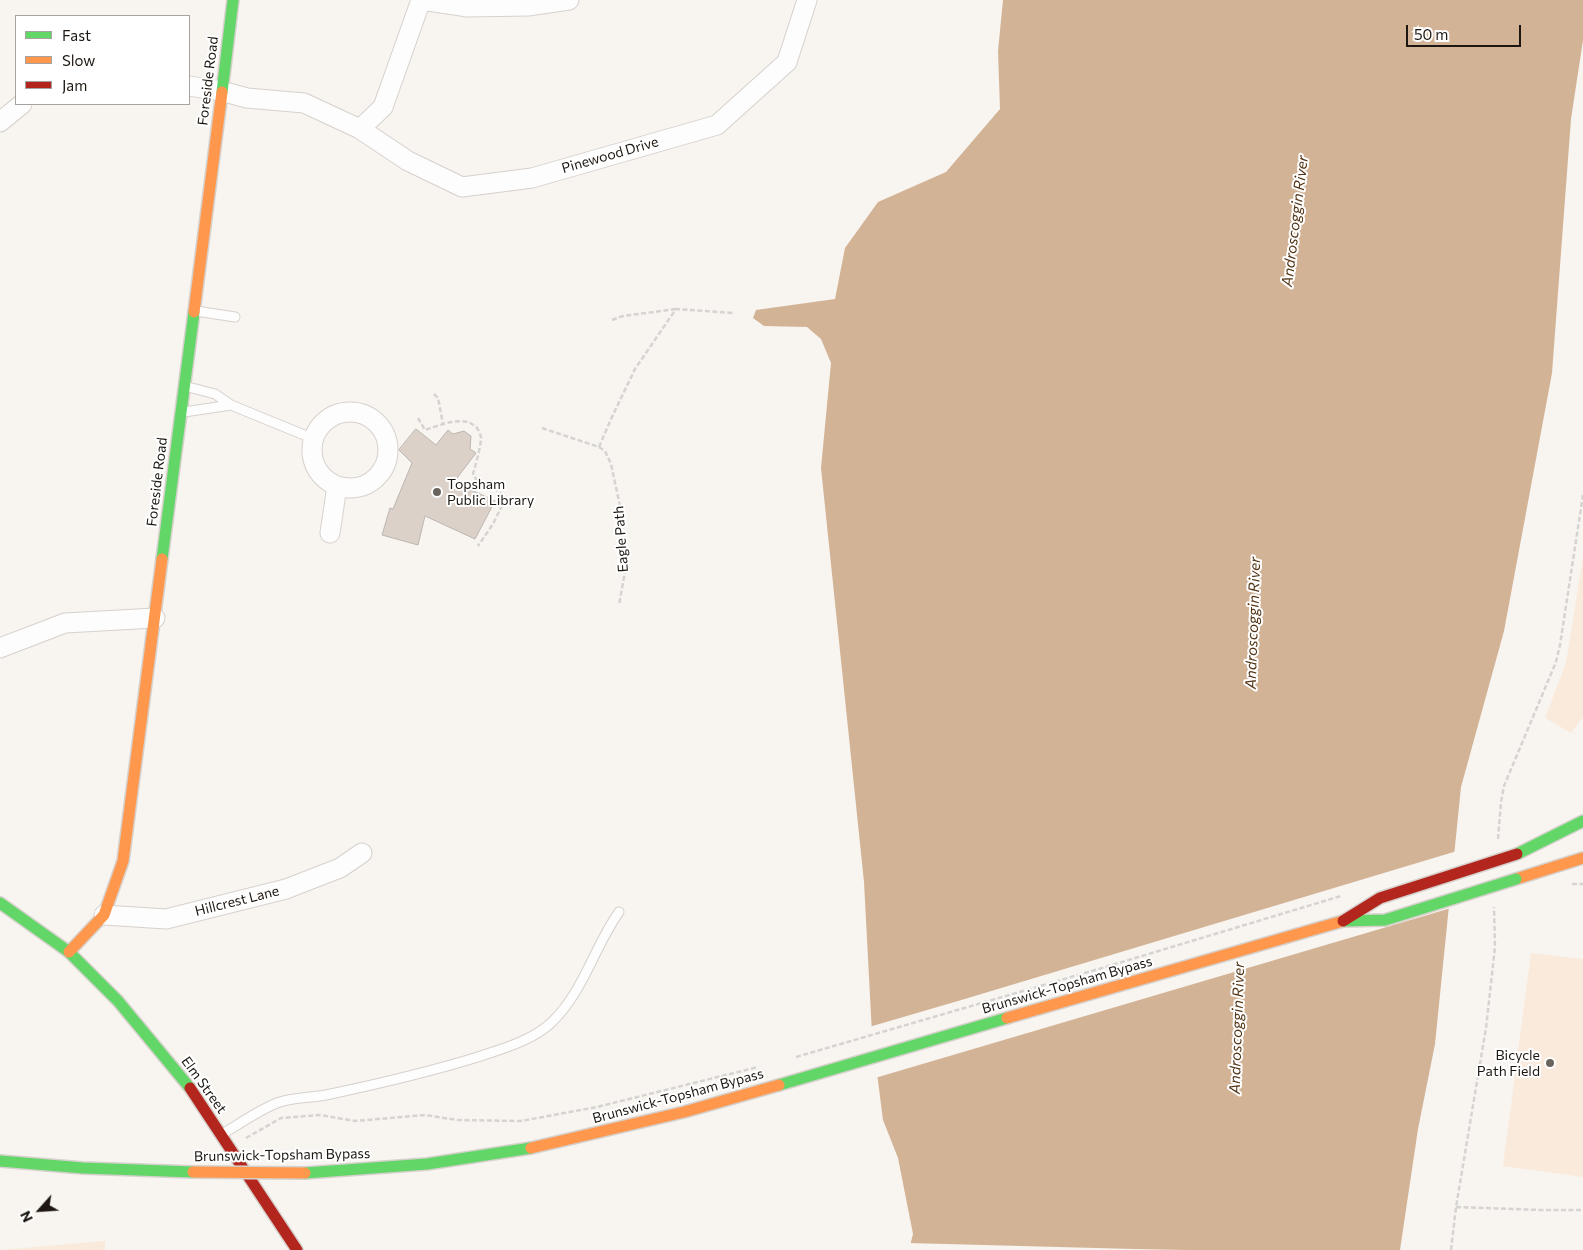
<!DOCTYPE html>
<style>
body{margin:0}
#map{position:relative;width:1583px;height:1250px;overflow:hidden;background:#f8f4f0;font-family:Commissioner,sans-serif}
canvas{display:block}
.legend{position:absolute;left:15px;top:15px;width:175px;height:90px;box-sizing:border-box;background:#fff;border:1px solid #a5a2a0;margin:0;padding:6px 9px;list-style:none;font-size:15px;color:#1e1711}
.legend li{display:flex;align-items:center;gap:10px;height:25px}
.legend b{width:25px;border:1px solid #a5a2a0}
.north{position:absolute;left:15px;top:1185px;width:50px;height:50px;-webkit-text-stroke:4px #fff;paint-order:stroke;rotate:244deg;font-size:14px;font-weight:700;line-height:20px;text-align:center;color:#1e1711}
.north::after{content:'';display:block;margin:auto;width:18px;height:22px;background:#1e1711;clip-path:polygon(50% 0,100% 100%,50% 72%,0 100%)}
.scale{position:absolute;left:1406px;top:25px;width:115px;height:22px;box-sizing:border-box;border:2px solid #1e1711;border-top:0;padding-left:6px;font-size:15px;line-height:18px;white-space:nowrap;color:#1e1711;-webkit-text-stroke:4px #fff;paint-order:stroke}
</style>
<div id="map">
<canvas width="1583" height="1250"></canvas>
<ul class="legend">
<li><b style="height:6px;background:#63d668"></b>Fast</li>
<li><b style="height:6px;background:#ff974d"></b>Slow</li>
<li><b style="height:6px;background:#b3261e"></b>Jam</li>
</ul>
<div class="north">N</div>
<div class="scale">50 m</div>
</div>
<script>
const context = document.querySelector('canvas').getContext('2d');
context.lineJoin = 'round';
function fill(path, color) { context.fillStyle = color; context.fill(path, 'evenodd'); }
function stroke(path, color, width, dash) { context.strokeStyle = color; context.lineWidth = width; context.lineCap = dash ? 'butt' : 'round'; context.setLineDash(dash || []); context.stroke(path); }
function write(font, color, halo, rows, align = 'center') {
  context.font = font + ' Commissioner,sans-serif'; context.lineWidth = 4; context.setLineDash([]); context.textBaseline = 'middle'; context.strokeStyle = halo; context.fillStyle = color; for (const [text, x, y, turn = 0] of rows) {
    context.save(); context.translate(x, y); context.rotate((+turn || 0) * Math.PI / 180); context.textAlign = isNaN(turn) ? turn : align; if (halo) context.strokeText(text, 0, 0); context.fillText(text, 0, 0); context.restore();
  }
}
const green = new Path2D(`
 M1583,557V717L1571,733L1545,718L1566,663Z
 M1531,953L1583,959V1177L1503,1166Z
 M105,1241V1250H0Z`);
const water = new Path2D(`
 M1003,0H1583V40L1571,119L1552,373L1504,631L1461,787L1435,1044L1418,1129L1400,1250H909L913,1234L898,1158L883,1120L872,1034L864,882L821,468L831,363L821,339L807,327L764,326L753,318L756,310L835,299L845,248L878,202L946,172L1000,109L998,51Z`);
const pier = new Path2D(`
 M1457,851L1451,908L875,1078L869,1027L958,1001Z
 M908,1243L1134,1249L1186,1250H906Z`);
const building = new Path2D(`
 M416,429L436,445L448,430L453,434L464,431L471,436L470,449L476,453L454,482L495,501L475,539L425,516L418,545L382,535L390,508L393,509L412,463L399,450Z`);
const path = new Path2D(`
 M612,320L623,316L676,309
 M434,394L438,398L443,424
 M418,418L425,430C441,425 464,414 477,428C479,431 481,435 481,439C480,450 476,463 473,474C480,489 499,485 505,499L493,524L478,546
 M542,428L599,447L605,451L611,464L623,520V555L625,572L619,605
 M599,447L611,419L635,369L676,309L733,313
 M1498,839L1501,802L1504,786L1556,662L1560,645L1583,495
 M1572,884H1583
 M246,1138L281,1118L320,1115L355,1121L425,1115L457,1120L521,1121L597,1107L758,1067
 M1456,1207L1541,1210H1583
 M1451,1250L1456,1207L1486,1028L1495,947L1494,907`);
const lane = new Path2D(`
 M196,311L235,317
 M188,387L215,394L231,405L314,439
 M184,412L231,405
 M224,1133C239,1124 261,1109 277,1103C292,1097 310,1098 326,1095C378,1084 430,1072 481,1056C505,1048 533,1040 552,1022C584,991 594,947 619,912`);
const street = new Path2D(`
 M421,0L468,7L528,6L569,0
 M189,86L221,91L247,98L304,103L360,129L408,161L462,187L532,178L717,125L787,62L807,0
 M0,122L22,104
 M360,129L383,107L421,0
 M312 450a38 38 0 1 1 76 0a38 38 0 1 1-76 0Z
 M330,533L337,486
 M0,648L65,623L155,618
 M104,915L166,919L286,889L340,868L362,853`);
const fast = new Path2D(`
 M222,92L233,0
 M162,559L194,312
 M1517,854L1583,821
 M0,903L69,952L118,1001L190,1088
 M779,1085L1007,1018
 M0,1161L83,1168L193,1172
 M305,1173L427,1164L531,1148`);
const slow = new Path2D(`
 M194,312L222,92
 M1516,879L1583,858
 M69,952L104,915L123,861L162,559
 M1007,1018L1343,921
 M531,1148L684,1112L779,1085`);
const jam = new Path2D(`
 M190,1088L297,1250`);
const pathBridge = new Path2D(`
 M796,1057L1102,968L1341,896`);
const fastBridge = new Path2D(`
 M1344,921L1385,920L1516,879`);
const slowBridge = new Path2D(`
 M193,1172L305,1173`);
const jamBridge = new Path2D(`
 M1343,921L1380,898L1517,854`);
const markers = [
 [437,492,5,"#6a645f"],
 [1550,1063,5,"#6a645f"]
];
const streetNames = [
 ["Foreside Road",208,81,-83],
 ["Pinewood Drive",610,155,-16],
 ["Foreside Road",157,482,-83],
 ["Eagle Path",621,539,-94],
 ["Hillcrest Lane",237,901,-14],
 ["Brunswick-Topsham Bypass",1067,985,-16],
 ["Elm Street",204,1085,54],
 ["Brunswick-Topsham Bypass",678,1096,-15],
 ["Brunswick-Topsham Bypass",282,1155,-1]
];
const poiNames = [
 ["Topsham",447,484],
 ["Public Library",447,500],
 ["Bicycle",1540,1055,"right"],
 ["Path Field",1540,1071,"right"]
];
const waterNames = [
 ["Androscoggin River",1295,221,-83],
 ["Androscoggin River",1253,623,-88],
 ["Androscoggin River",1237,1028,-88]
];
fill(green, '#faeadb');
fill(water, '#d3b396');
fill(pier, '#f8f4f0');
fill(building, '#dcd1c8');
stroke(building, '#bab5b0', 1);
stroke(lane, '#d6d1cc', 11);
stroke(street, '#d6d1cc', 21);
stroke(fast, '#d6d1cc', 14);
stroke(slow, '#d6d1cc', 14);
stroke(jam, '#d6d1cc', 14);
stroke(path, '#d5d4d2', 2.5, [5, 2.5]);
stroke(lane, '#fefdfd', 9);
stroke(street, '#fefdfd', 19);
stroke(fast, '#63d668', 11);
stroke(slow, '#ff974d', 11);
stroke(jam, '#b3261e', 11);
stroke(fastBridge, '#d6d1cc', 14, []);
stroke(slowBridge, '#d6d1cc', 14, []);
stroke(jamBridge, '#d6d1cc', 14, []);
stroke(pathBridge, '#d5d4d2', 2.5, [5, 2.5]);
stroke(fastBridge, '#63d668', 11);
stroke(slowBridge, '#ff974d', 11);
stroke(jamBridge, '#b3261e', 11);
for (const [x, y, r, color] of markers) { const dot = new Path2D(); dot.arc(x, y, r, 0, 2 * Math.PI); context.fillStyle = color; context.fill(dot); stroke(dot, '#fff', 2); }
write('14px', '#1e1711', '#fff', streetNames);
write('14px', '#1e1711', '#fff', poiNames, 'left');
write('italic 15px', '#533414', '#fff', waterNames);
</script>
